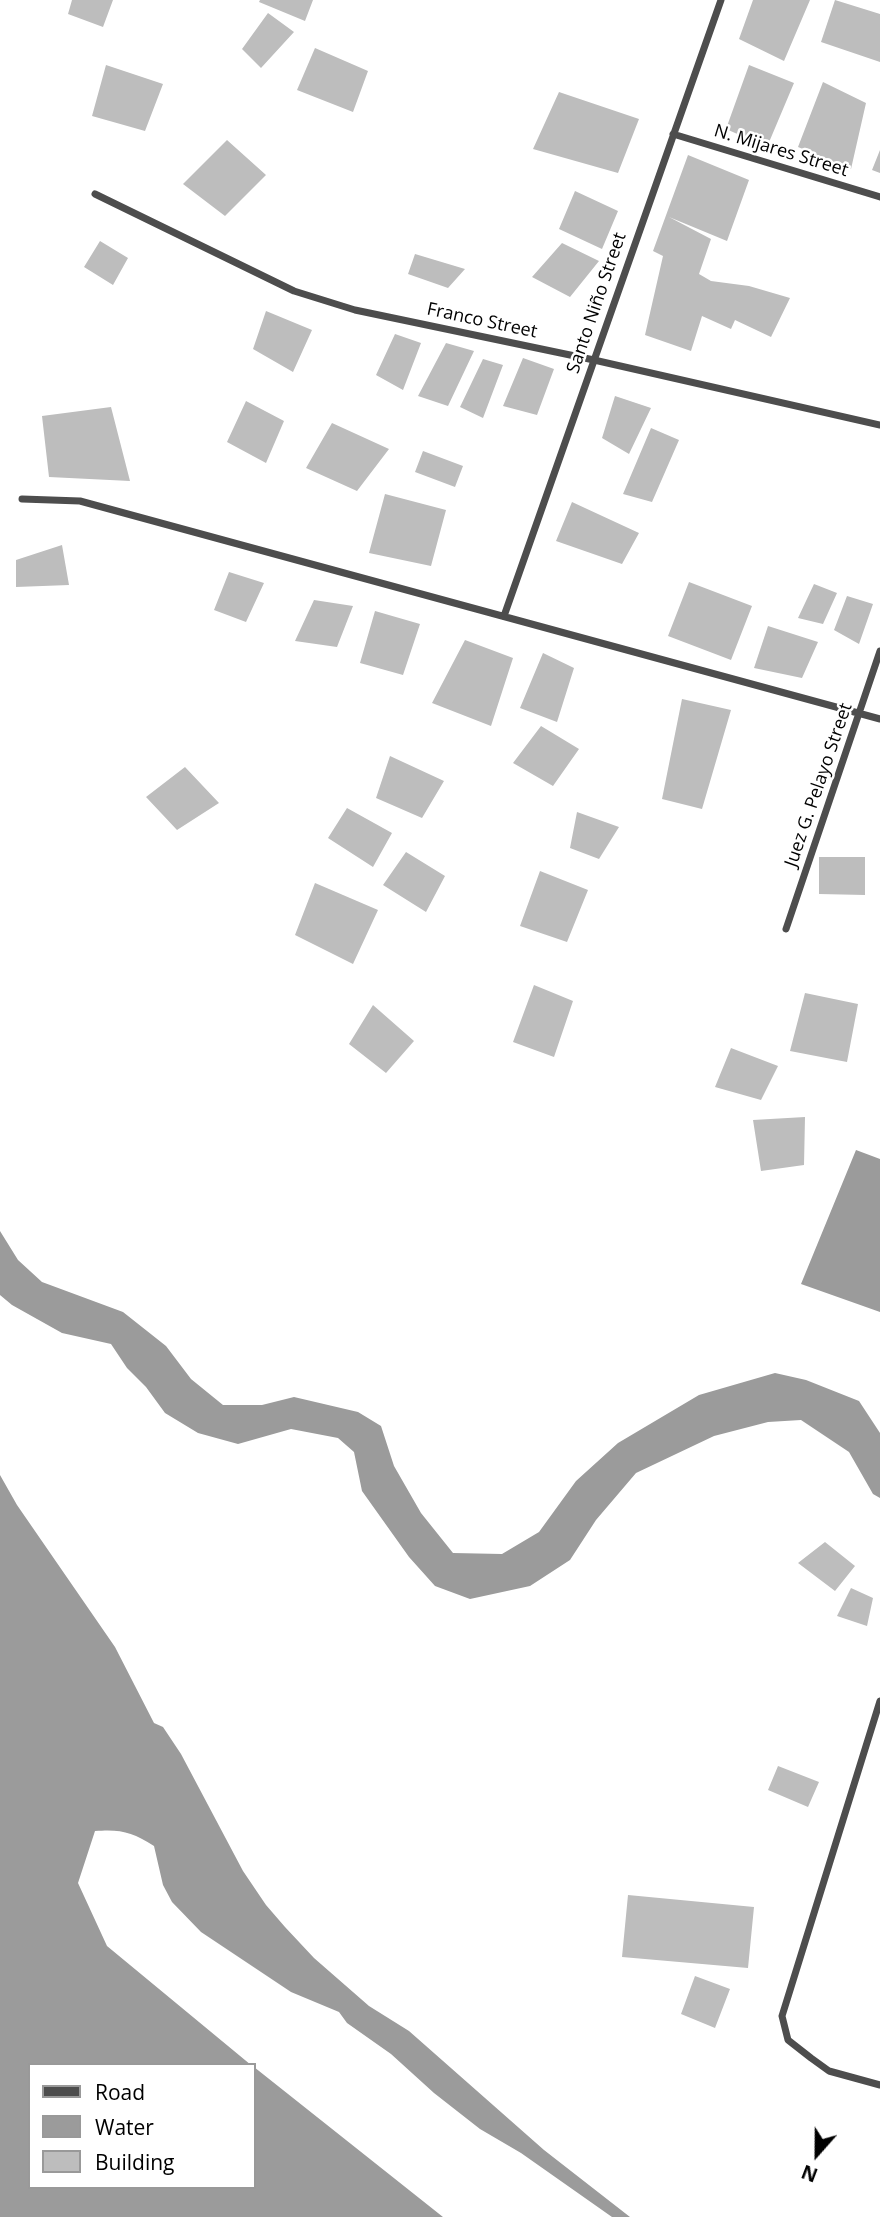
<!DOCTYPE html>
<meta charset="utf-8">
<style>
body{margin:0}
#map{position:relative;width:880px;height:2217px;overflow:hidden;background:#fff;font-family:"Open Sans",sans-serif}
canvas{display:block}
.legend{position:absolute;left:28px;top:2063px;width:228px;height:126px;box-sizing:border-box;background:#fff;border:2px solid #999;margin:0;padding:9px 12px;list-style:none;font-size:21px;color:#000}
.legend li{display:flex;align-items:center;gap:14px;height:35px}
.legend b{width:35px;border:2px solid #999}
.north{position:absolute;left:782px;top:2119px;width:70px;height:70px;-webkit-text-stroke:5px #fff;paint-order:stroke;rotate:201deg;font-size:19px;font-weight:700;line-height:28px;text-align:center;color:#000}
.north::after{content:'';display:block;margin:auto;width:24px;height:32px;background:#000;clip-path:polygon(50% 0,100% 100%,50% 72%,0 100%)}
</style>
<div id="map">
<canvas width="880" height="2217"></canvas>
<ul class="legend">
<li><b style="height:9px;background:#4d4d4d"></b>Road</li>
<li><b style="height:19px;background:#9b9b9b"></b>Water</li>
<li><b style="height:19px;background:#bdbdbd"></b>Building</li>
</ul>
<div class="north">N</div>
</div>
<script>
const context = document.querySelector('canvas').getContext('2d');
context.lineJoin = 'round';
function fill(path, color) { context.fillStyle = color; context.fill(path, 'evenodd'); }
function stroke(path, color, width, dash) { context.strokeStyle = color; context.lineWidth = width; context.lineCap = dash ? 'butt' : 'round'; context.setLineDash(dash || []); context.stroke(path); }
function write(font, color, halo, rows, align = 'center') {
  context.font = font + ' "Open Sans",sans-serif'; context.lineWidth = 5; context.setLineDash([]); context.textBaseline = 'middle'; context.strokeStyle = halo; context.fillStyle = color; for (const [text, x, y, turn = 0] of rows) {
    context.save(); context.translate(x, y); context.rotate((+turn || 0) * Math.PI / 180); context.textAlign = isNaN(turn) ? turn : align; if (halo) context.strokeText(text, 0, 0); context.fillText(text, 0, 0); context.restore();
  }
}
const water = new Path2D(`
 M856,1150L880,1159V1312L801,1284Z
 M0,1231L18,1260L42,1282L123,1312L166,1346L191,1379L223,1405H262L294,1397L358,1412L381,1426L394,1466L421,1513L453,1553L502,1554L539,1532L576,1481L618,1443L699,1395L775,1373L806,1380L859,1401L880,1433V1498L873,1494L849,1452L801,1420L768,1422L714,1436L636,1473L596,1520L570,1560L530,1586L470,1599L435,1586L409,1557L362,1491L354,1452L338,1438L291,1429L238,1444L198,1433L165,1413L146,1387L127,1368L111,1344L62,1333L12,1305L0,1295Z
 M0,1475L17,1505L115,1647L154,1723L163,1727L181,1754L243,1871L266,1905L285,1927L314,1958L369,2006L409,2031L544,2150L630,2217H612L521,2153L480,2129L434,2093L391,2054L347,2023L339,2012L291,1992L201,1932L172,1902L163,1885L154,1846C132,1832 121,1829 95,1831L78,1883L107,1946L251,2065H30V2187H254V2067L443,2217H0Z`);
const building = new Path2D(`
 M72,0H113L103,27L68,14Z
 M260,0H313L305,21L259,2Z
 M753,0H810L784,61L739,39Z
 M835,0L880,14V62L821,42Z
 M268,13L294,32L261,68L242,49Z
 M315,48L368,71L353,112L297,90Z
 M106,65L163,84L145,131L92,116Z
 M749,65L794,83L767,147L726,129Z
 M823,82L866,103L851,169L798,147Z
 M559,92L639,119L618,173L533,149Z
 M227,140L266,175L225,216L183,184Z
 M880,150V173L872,170Z
 M688,155L749,180L727,241L669,217L711,239L699,274L711,281L749,286L790,298L771,337L735,320L731,329L702,316L691,351L645,335L663,256L653,251Z
 M575,191L618,211L602,249L559,229Z
 M100,241L128,258L113,285L84,267Z
 M562,243L599,261L570,297L532,277Z
 M415,254L465,269L448,288L408,274Z
 M266,311L312,330L293,372L253,349Z
 M395,334L421,343L403,390L376,375Z
 M446,343L474,351L448,406L418,396Z
 M523,358L554,369L537,415L503,406Z
 M483,359L503,365L483,418L460,407Z
 M615,396L651,408L629,454L602,438Z
 M246,401L284,421L266,463L227,442Z
 M111,407L130,481L49,477L42,416Z
 M332,423L389,449L357,491L306,468Z
 M651,428L679,440L652,502L623,494Z
 M423,451L463,466L455,487L415,472Z
 M385,494L446,510L431,566L369,553Z
 M572,502L639,533L622,564L556,541Z
 M62,545L69,585L16,587V560Z
 M229,572L264,583L246,622L214,610Z
 M689,582L752,606L731,660L668,636Z
 M814,584L837,593L823,624L798,618Z
 M847,596L873,604L859,644L834,630Z
 M314,600L353,606L337,647L295,641Z
 M375,611L420,624L403,675L360,663Z
 M768,626L818,642L802,678L754,668Z
 M465,640L513,658L491,726L432,703Z
 M543,653L574,668L557,722L520,708Z
 M682,699L731,710L702,809L662,799Z
 M541,726L579,749L553,786L513,763Z
 M390,756L444,781L422,818L376,798Z
 M185,767L219,803L177,830L146,797Z
 M347,808L392,833L373,867L328,838Z
 M577,812L619,827L599,859L570,848Z
 M406,852L445,876L426,912L383,885Z
 M819,857H865V895L819,894Z
 M540,871L588,890L567,942L520,926Z
 M315,883L378,910L353,964L295,935Z
 M534,985L573,1001L554,1057L513,1042Z
 M805,993L858,1004L847,1062L790,1051Z
 M373,1005L414,1041L386,1073L349,1044Z
 M731,1048L778,1066L761,1100L715,1087Z
 M805,1117L804,1165L761,1171L753,1120Z
 M825,1542L855,1566L835,1591L798,1563Z
 M851,1588L873,1598L867,1626L837,1616Z
 M778,1766L819,1782L808,1807L768,1790Z
 M628,1895L754,1907L748,1968L622,1957Z
 M695,1976L730,1989L715,2028L681,2014Z`);
const street = new Path2D(`
 M673,134L880,197
 M95,194L294,291L355,310L594,360L880,425
 M22,499L80,501L880,719
 M504,616L721,0
 M786,929L880,651
 M880,1701L782,2016L788,2040L811,2058L829,2071L880,2085`);
const streetNames = [
 ["N. Mijares Street",781,151,17],
 ["Santo Niño Street",597,303,-71],
 ["Franco Street",482,321,12],
 ["Juez G. Pelayo Street",819,785,-71]
];
fill(water, '#9b9b9b');
fill(building, '#bdbdbd');
stroke(street, '#4d4d4d', 7);
write('18px', '#000', '#fff', streetNames);
</script>
